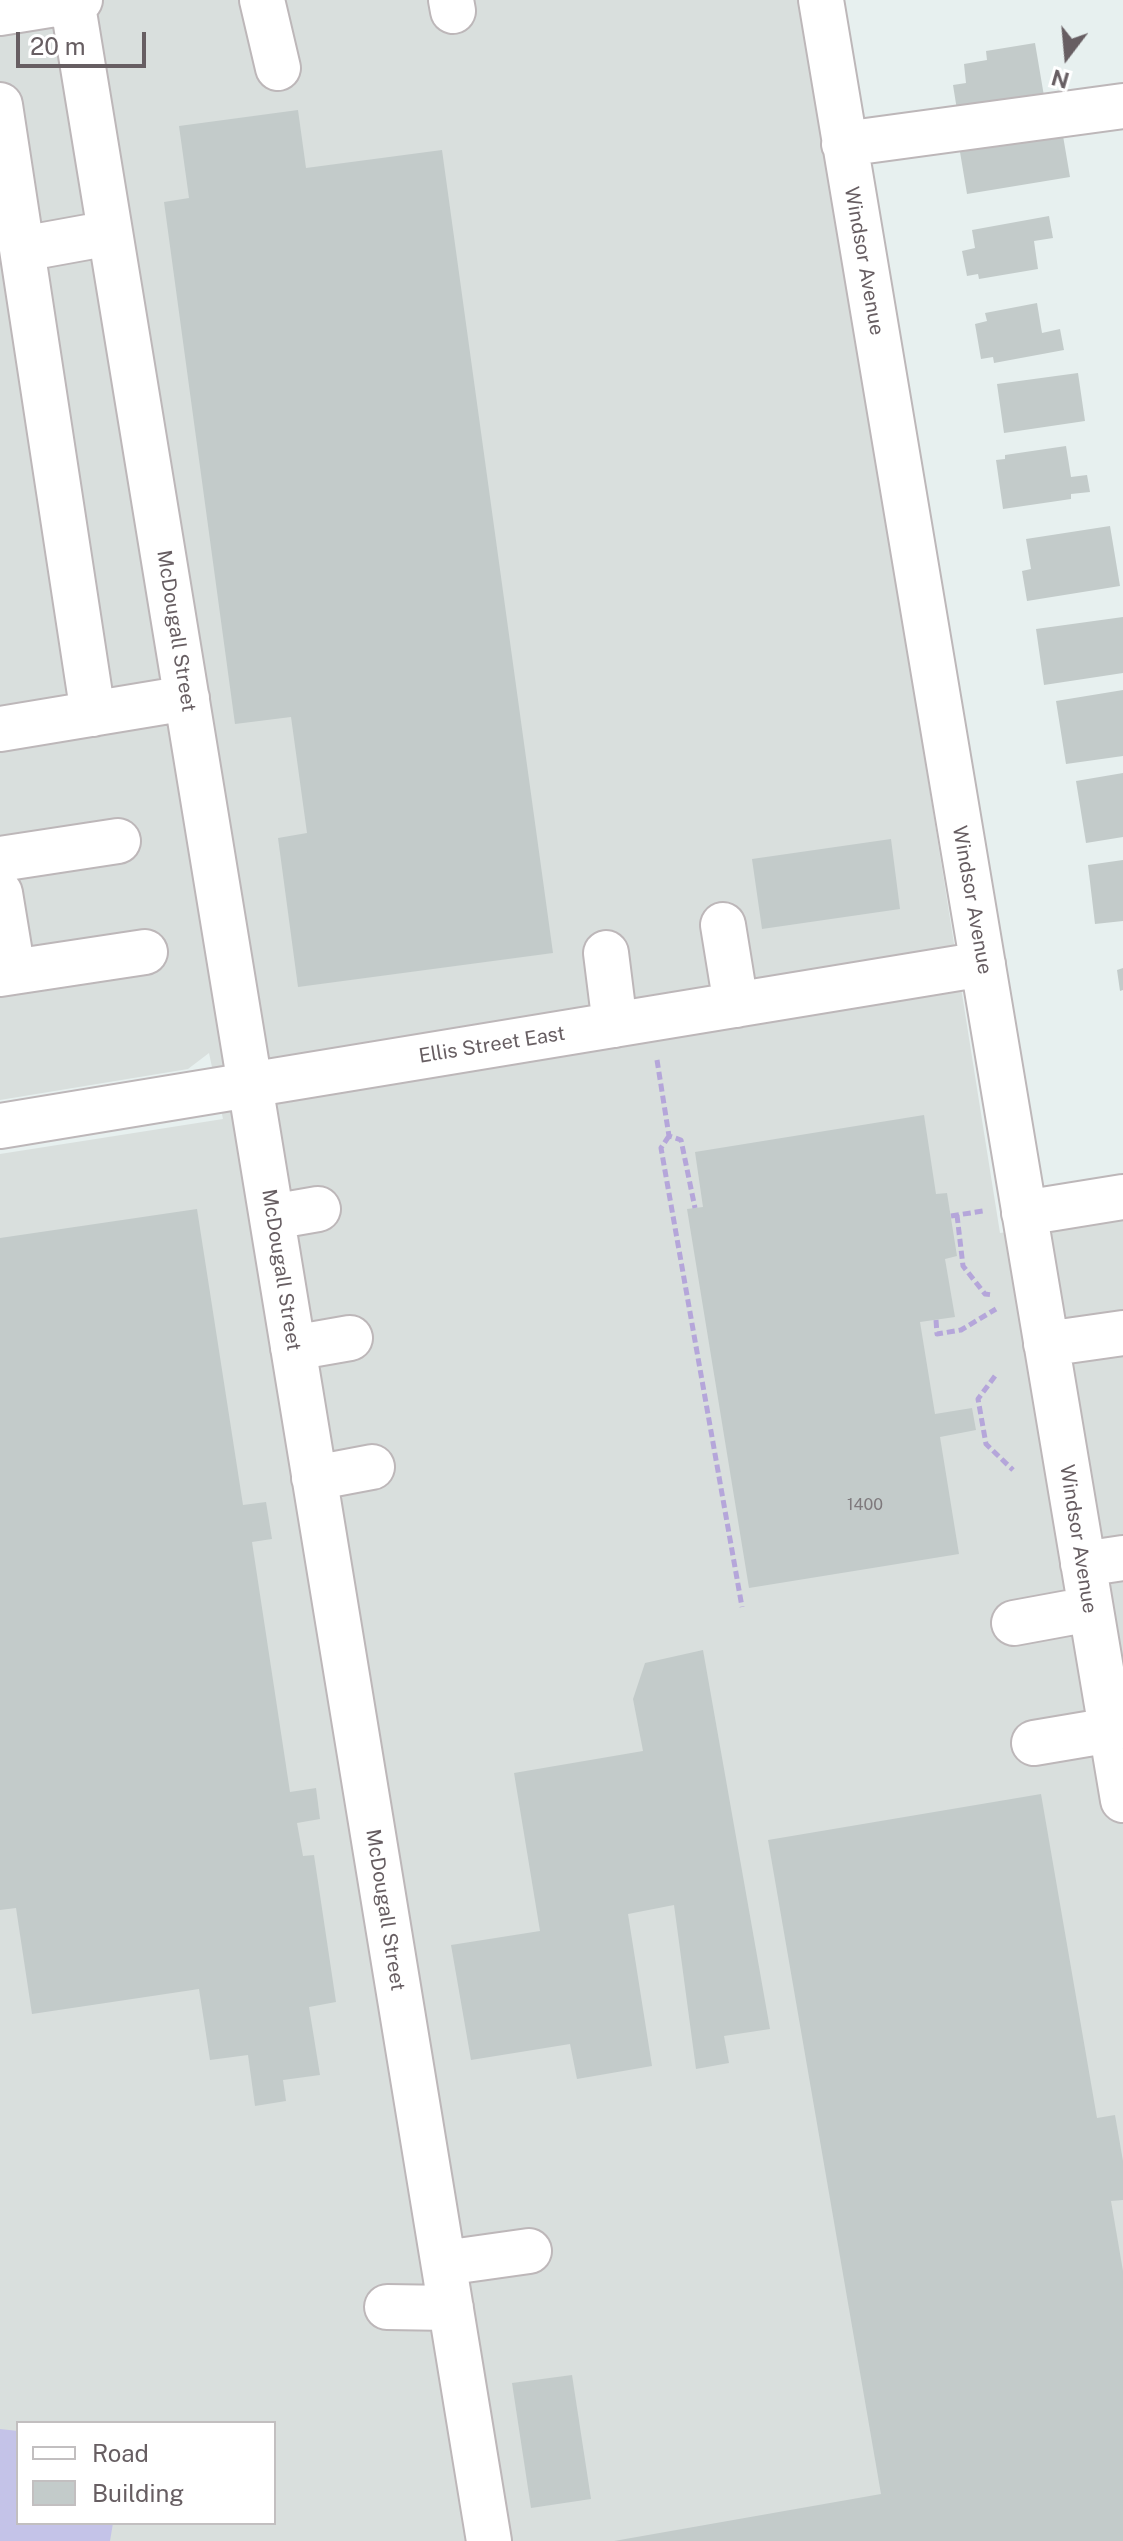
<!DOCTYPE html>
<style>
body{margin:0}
#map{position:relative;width:1123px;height:2541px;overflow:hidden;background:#e7f0ef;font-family:"Public Sans",sans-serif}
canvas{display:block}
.legend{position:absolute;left:16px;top:2421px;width:260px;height:104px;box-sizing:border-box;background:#fff;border:2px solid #c2bfc0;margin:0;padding:10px 14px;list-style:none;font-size:24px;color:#675e62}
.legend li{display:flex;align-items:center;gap:16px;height:40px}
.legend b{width:40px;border:2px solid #c2bfc0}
.north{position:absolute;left:1027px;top:16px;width:80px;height:80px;-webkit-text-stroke:6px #fff;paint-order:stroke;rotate:196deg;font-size:22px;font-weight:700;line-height:32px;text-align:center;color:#675e62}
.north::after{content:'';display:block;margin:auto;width:28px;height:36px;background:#675e62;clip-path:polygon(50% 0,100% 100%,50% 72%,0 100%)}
.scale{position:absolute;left:16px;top:32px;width:130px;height:36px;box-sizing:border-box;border:4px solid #675e62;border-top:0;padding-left:10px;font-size:24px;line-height:28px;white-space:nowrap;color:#675e62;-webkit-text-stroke:6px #fff;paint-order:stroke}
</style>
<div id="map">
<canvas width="1123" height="2541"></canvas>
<ul class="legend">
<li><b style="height:10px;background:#fff"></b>Road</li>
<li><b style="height:22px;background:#c3cbca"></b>Building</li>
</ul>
<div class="north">N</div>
<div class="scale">20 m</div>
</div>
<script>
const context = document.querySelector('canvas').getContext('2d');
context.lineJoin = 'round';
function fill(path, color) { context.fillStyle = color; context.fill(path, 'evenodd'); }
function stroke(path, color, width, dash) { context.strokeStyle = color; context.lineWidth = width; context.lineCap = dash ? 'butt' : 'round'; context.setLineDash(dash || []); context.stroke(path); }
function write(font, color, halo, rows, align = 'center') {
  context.font = font + ' "Public Sans",sans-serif'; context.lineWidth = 6; context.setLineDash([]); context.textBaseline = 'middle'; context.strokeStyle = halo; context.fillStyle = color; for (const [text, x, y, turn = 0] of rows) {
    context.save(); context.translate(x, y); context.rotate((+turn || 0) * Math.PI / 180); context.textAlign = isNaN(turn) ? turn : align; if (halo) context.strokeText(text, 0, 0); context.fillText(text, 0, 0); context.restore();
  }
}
const industrial = new Path2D(`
 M0,0H804L1000,1233L1123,1216V2541H0V1154L223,1119L209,1053L188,1069L0,1100ZM18,2423H274V2523H18Z`);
const green = new Path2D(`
 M0,2429L18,2431V2523H113L110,2541H0Z`);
const building = new Path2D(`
 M1035,43L1044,96L957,110L953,85L966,83L964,64L987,60L986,51Z
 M298,110L306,168L442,150L553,953L298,987L278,838L307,833L291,717L235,724L164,202L189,198L179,126Z
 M1061,124L1070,177L967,194L958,140Z
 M1049,216L1053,238L1034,241L1038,269L979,279L978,274L967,276L962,251L975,248L972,230Z
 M1037,303L1042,333L1060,329L1064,350L994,363L993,357L981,359L975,324L987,321L985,313Z
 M1078,373L1085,421L1004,433L997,384Z
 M1066,446L1071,477L1087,475L1090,492L1071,494V499L1003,509L996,460L1005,459V455Z
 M1110,526L1120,586L1027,601L1022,571L1031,569L1026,539Z
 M1123,617V673L1044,685L1036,629Z
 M1123,690V756L1066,764L1056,701Z
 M1123,773V837L1086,843L1076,781Z
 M891,839L900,909L762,929L752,859Z
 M1123,860V921L1095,924L1088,865Z
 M1123,968V990L1120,991L1117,970Z
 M924,1115L936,1194L947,1193L957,1256L945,1259L955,1317L920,1322L935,1414L972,1408L976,1430L940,1437L959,1554L749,1588L687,1209L703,1207L695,1152Z
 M197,1209L243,1505L266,1502L272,1539L252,1542L290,1792L316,1788L320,1819L297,1823L303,1856L314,1855L336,2002L309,2007L320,2075L283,2080L286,2101L255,2106L248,2055L210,2060L199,1989L32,2014L16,1908L0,1910V1238Z
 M703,1650L770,2029L724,2036L729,2063L696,2069L674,1905L628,1914L652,2066L577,2079L570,2044L471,2060L451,1945L540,1931L514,1773L643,1751L633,1699L645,1663Z
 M1041,1794L1097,2118L1115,2115L1123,2161V2200L1111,2201L1123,2271V2541H614L881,2494L768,1840Z
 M572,2375L591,2499L531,2508L512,2383Z`);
const path = new Path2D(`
 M657,1060L669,1136L681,1140L695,1208
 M669,1136L661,1148L742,1607
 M957,1215L963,1266L985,1294L993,1295
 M951,1216L983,1211
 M936,1320L937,1334L961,1330L996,1309
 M995,1376L978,1399L986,1444L1013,1470`);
const minor = new Path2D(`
 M72,0L489,2541
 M262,0L278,68
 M451,0L453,11
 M821,0L1123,1800
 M0,13L80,0
 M0,105L93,714
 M844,144L1123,106
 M22,249L110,233
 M0,729L187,698
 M0,859L118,841
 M0,893L13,972L0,974
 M723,925L736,1005
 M606,953L615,1025
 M13,972L145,952
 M0,1126L983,964
 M1024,1213L1123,1197
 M272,1217L318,1209
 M1046,1344L1123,1333
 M293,1348L350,1338
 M314,1478L372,1467
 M1083,1564L1123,1558
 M1014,1623L1090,1609
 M1034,1743L1111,1730
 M444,2263L529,2251
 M387,2307L451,2308`);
const numberNames = [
 ["1400",865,1505]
];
const streetNames = [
 ["Windsor Avenue",864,261,80],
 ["McDougall Street",176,631,81],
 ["Windsor Avenue",972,900,80],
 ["Ellis Street East",492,1045,-9],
 ["McDougall Street",281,1270,81],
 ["Windsor Avenue",1078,1539,81],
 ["McDougall Street",385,1910,81]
];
fill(industrial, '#d9dfdd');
fill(green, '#c4c3e8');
fill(building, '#c3cbca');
stroke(minor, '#bdb7b9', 48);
stroke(path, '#b5a6da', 5, [8, 4]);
stroke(minor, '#fff', 44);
write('16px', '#7e797c', null, numberNames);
write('20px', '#675e62', '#fff', streetNames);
</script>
